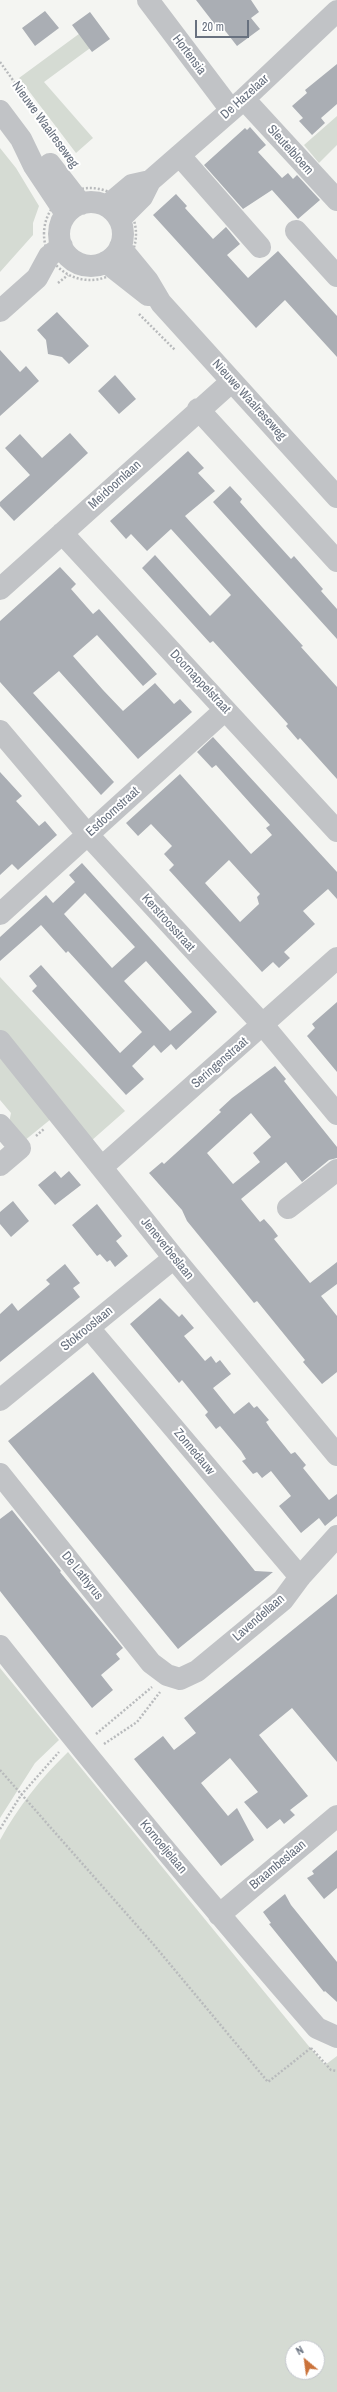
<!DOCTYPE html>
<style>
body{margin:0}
#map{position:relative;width:337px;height:2392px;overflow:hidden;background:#f4f5f2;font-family:"Archivo Narrow",sans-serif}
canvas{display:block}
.north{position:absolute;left:285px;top:2340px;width:40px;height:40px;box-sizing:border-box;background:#fff;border:1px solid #c3c6cc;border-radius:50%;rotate:331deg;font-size:11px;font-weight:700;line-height:16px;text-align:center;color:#68717f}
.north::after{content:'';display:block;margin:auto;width:14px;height:18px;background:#cb733b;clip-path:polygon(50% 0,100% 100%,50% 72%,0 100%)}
.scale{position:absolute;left:195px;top:20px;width:54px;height:18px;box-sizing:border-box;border:2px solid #68717f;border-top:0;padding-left:5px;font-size:12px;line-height:14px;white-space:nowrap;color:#68717f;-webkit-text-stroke:3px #fff;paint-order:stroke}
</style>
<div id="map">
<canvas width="337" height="2392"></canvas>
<div class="north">N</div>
<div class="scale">20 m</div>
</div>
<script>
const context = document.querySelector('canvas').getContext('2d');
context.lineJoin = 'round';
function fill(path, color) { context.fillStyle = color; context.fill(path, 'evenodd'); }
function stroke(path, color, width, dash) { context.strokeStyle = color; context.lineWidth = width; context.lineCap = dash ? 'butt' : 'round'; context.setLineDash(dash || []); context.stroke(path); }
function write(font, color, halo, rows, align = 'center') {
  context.font = font + ' "Archivo Narrow",sans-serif'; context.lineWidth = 4; context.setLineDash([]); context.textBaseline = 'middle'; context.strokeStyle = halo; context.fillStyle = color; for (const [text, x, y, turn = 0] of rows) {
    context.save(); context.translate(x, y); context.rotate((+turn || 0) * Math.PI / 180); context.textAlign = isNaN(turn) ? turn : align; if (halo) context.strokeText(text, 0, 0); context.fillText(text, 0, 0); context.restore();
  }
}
const green = new Path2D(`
 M87,28L97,43L44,82L93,138L76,153L19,78Z
 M337,116V145L319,163L304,145Z
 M0,148L16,168L39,206L33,223V235L0,272Z
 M0,977L125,1111L91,1141L0,1031Z
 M0,1056L51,1119L24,1141L9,1123L11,1113L0,1100Z
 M0,1668L59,1740L35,1763L0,1818Z
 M68,1752L307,2044L325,2065L337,2056V2392H0V1840C18,1807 41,1778 68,1752ZM293,2348H317V2372H293Z`);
const building = new Path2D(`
 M196,0H251L259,12L251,18L260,29L237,46L223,28L220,31Z
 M45,11L59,28L35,46L22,28Z
 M90,12L110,39L92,52L72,25Z
 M337,64V104L321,118L325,123L312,135L299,121L303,118L292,106L307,93L305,90Z
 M250,127L266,145L258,152L282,178L288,173L293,179L297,175L320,200L298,219L272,190L243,209L204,165L245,128L247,130Z
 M176,194L187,206L185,208L213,239L226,227L240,244L227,255L248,278L278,251L337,316V357L285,300L256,328L153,215Z
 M57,312L89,346L69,364L62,357L48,354L46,340L37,330Z
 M0,350L20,372L26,366L39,381L0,416Z
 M115,375L136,399L119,414L98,391Z
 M70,433L88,453L14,521L0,506V502L30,475L5,448L20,434L42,458Z
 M188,451L204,468L198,473L215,491L185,516L303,646L301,647L337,687V779L300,738L298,740L286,726L288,724L213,641L210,643L142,568L155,555L210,616L231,595L171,529L147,551L131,534L126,539L110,521Z
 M230,486L242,499L240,502L262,527L291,559L294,556L323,589L321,591L337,609V639L213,502Z
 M60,567L76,584L71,589L93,614L99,609L157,674L143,686L97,635L73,656L103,690L123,711L155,683L174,704L180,699L192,712L138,759L59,671L33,693L114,782L101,795L0,682V621Z
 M213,737L337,872V899L328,889L303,911L315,924L284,952L290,958L279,968L273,962L262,972L169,870L174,865L164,854L172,846L151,824L138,836L126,823L180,774L251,854L272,835L266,828L270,825L250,803L216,765L212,768L197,752ZM229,860L260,894L257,897L259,904L240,922L205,883Z
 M0,772L22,796L16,801L39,826L45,821L57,835L18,870L12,864L0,875Z
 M82,863L217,1012L176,1050L171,1044L161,1053L154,1045L132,1066L144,1079L126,1095L32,991L37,986L29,976L41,965L120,1053L142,1032L68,951L66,953L41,925L0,961V937L46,895L53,903L75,882L69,875ZM85,893L135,947L112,968L64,914ZM146,961L192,1012L170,1031L124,981Z
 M337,1002V1072L307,1036L315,1028L312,1024Z
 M275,1066L286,1079L284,1081L337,1147V1158L329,1160L302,1182L286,1162L241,1199L260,1222L264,1219L272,1228L278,1236L274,1239L310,1283L337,1262V1284L321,1296L337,1316V1372L322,1384L303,1362L305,1360L257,1301L254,1303L187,1221L182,1210L149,1173L162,1162L164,1164L196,1135L221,1112L219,1110L232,1098ZM251,1113L271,1137L253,1153L260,1162L233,1184L207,1153Z
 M55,1171L61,1178L69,1171L81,1185L55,1205L38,1185Z
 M13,1201L29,1221L11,1237L0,1224V1212Z
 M97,1204L122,1236L116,1241L128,1256L115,1267L110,1260L107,1262L100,1254L97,1256L72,1225Z
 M65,1264L80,1283L73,1288L80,1297L0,1362V1314L12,1303L18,1311L50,1284L46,1280Z
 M160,1298L179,1317L182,1314L194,1328L184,1336L205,1361L211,1356L216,1363L220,1360L231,1374L213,1388L234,1414L249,1402L254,1408L257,1406L269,1420L266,1422L270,1428L291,1454L295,1452L306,1465L303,1468L329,1500L337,1494V1516L325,1526L319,1518L301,1533L279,1506L291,1496L271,1471L262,1478L257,1472L253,1474L242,1461L246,1459L241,1451L220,1426L216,1429L205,1415L208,1412L182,1380L179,1383L130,1324Z
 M93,1372L255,1571L273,1572L178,1649L8,1441Z
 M12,1510L61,1571L60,1572L123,1648L116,1654L120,1659L101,1675L113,1690L92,1708L0,1591V1519Z
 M337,1594V1762L292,1708L259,1735L308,1796L290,1810L295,1815L284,1824L280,1819L267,1829L244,1802L258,1792L230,1758L201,1783L228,1816L237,1808L254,1840L221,1866L134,1759L163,1736L174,1750L196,1733L184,1718Z
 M337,1850V1888L324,1899L307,1878L314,1874L312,1871Z
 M285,1894L291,1905L337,1962V2002L325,1991L324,1992L269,1924L271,1923L263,1912Z`);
const path = new Path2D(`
 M0,62L60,146
 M44 234a46 46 0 1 1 92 0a46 46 0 1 1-92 0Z
 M58,283L68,275
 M139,314L175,350
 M36,1136L44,1129
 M96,1734L152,1687
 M104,1744L137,1722L160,1692
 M0,1770L154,1945L268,2082L312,2047
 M0,1829L21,1795L59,1752
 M311,2048L331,2070L337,2071`);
const minor = new Path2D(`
 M148,0L231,110
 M244,99L337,200
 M0,111L21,139L34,166L66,214
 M180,156L260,247
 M50,164L81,204
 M59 234a32 32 0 1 1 64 0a32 32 0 1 1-64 0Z
 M107,206L132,185L150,181
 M120,219L142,197L150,181L244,99L337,11
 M296,231L337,276
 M120,247L148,281L161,303L337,497
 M106,262L148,295
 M0,311L37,278L49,256L62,246
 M198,409L337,561
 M62,533L337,831
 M0,589L231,382
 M0,731L88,835L263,1025L337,1114
 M0,914L225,710
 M0,1041L174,1258L337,1455
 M0,1125L20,1148L0,1165
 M102,1167L337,958
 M288,1208L337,1170
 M89,1328L300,1577
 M0,1400L174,1258
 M0,1474L151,1663L167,1675L180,1679L197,1671L283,1600L300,1577L337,1536
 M0,1646C103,1776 208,1903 317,2028L337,2037
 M219,1915L337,1816`);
const streetNames = [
 ["Hortensia",189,55,53],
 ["De Hazelaar",245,97,-42],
 ["Nieuwe Waalreseweg",45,125,54],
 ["Sleutelbloem",290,150,48],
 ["Nieuwe Waalreseweg",249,400,48],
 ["Meidoornlaan",115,485,-42],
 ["Doornappelstraat",200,682,47],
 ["Esdoornstraat",113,812,-42],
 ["Kerstroosstraat",168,923,48],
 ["Seringenstraat",220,1063,-41],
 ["Jeneverbeslaan",167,1249,51],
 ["Stokrooslaan",87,1329,-39],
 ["Zonnedauw",194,1452,50],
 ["De Lathyrus",82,1576,51],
 ["Lavendellaan",259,1618,-41],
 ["Kornoeljelaan",163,1847,50],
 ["Braambeslaan",278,1865,-40]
];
fill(green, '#d5dbd3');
fill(building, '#aaaeb4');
stroke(path, '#b8babc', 2.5, [2, 2]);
stroke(minor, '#c1c3c6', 22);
write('13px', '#68717f', '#fff', streetNames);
</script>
